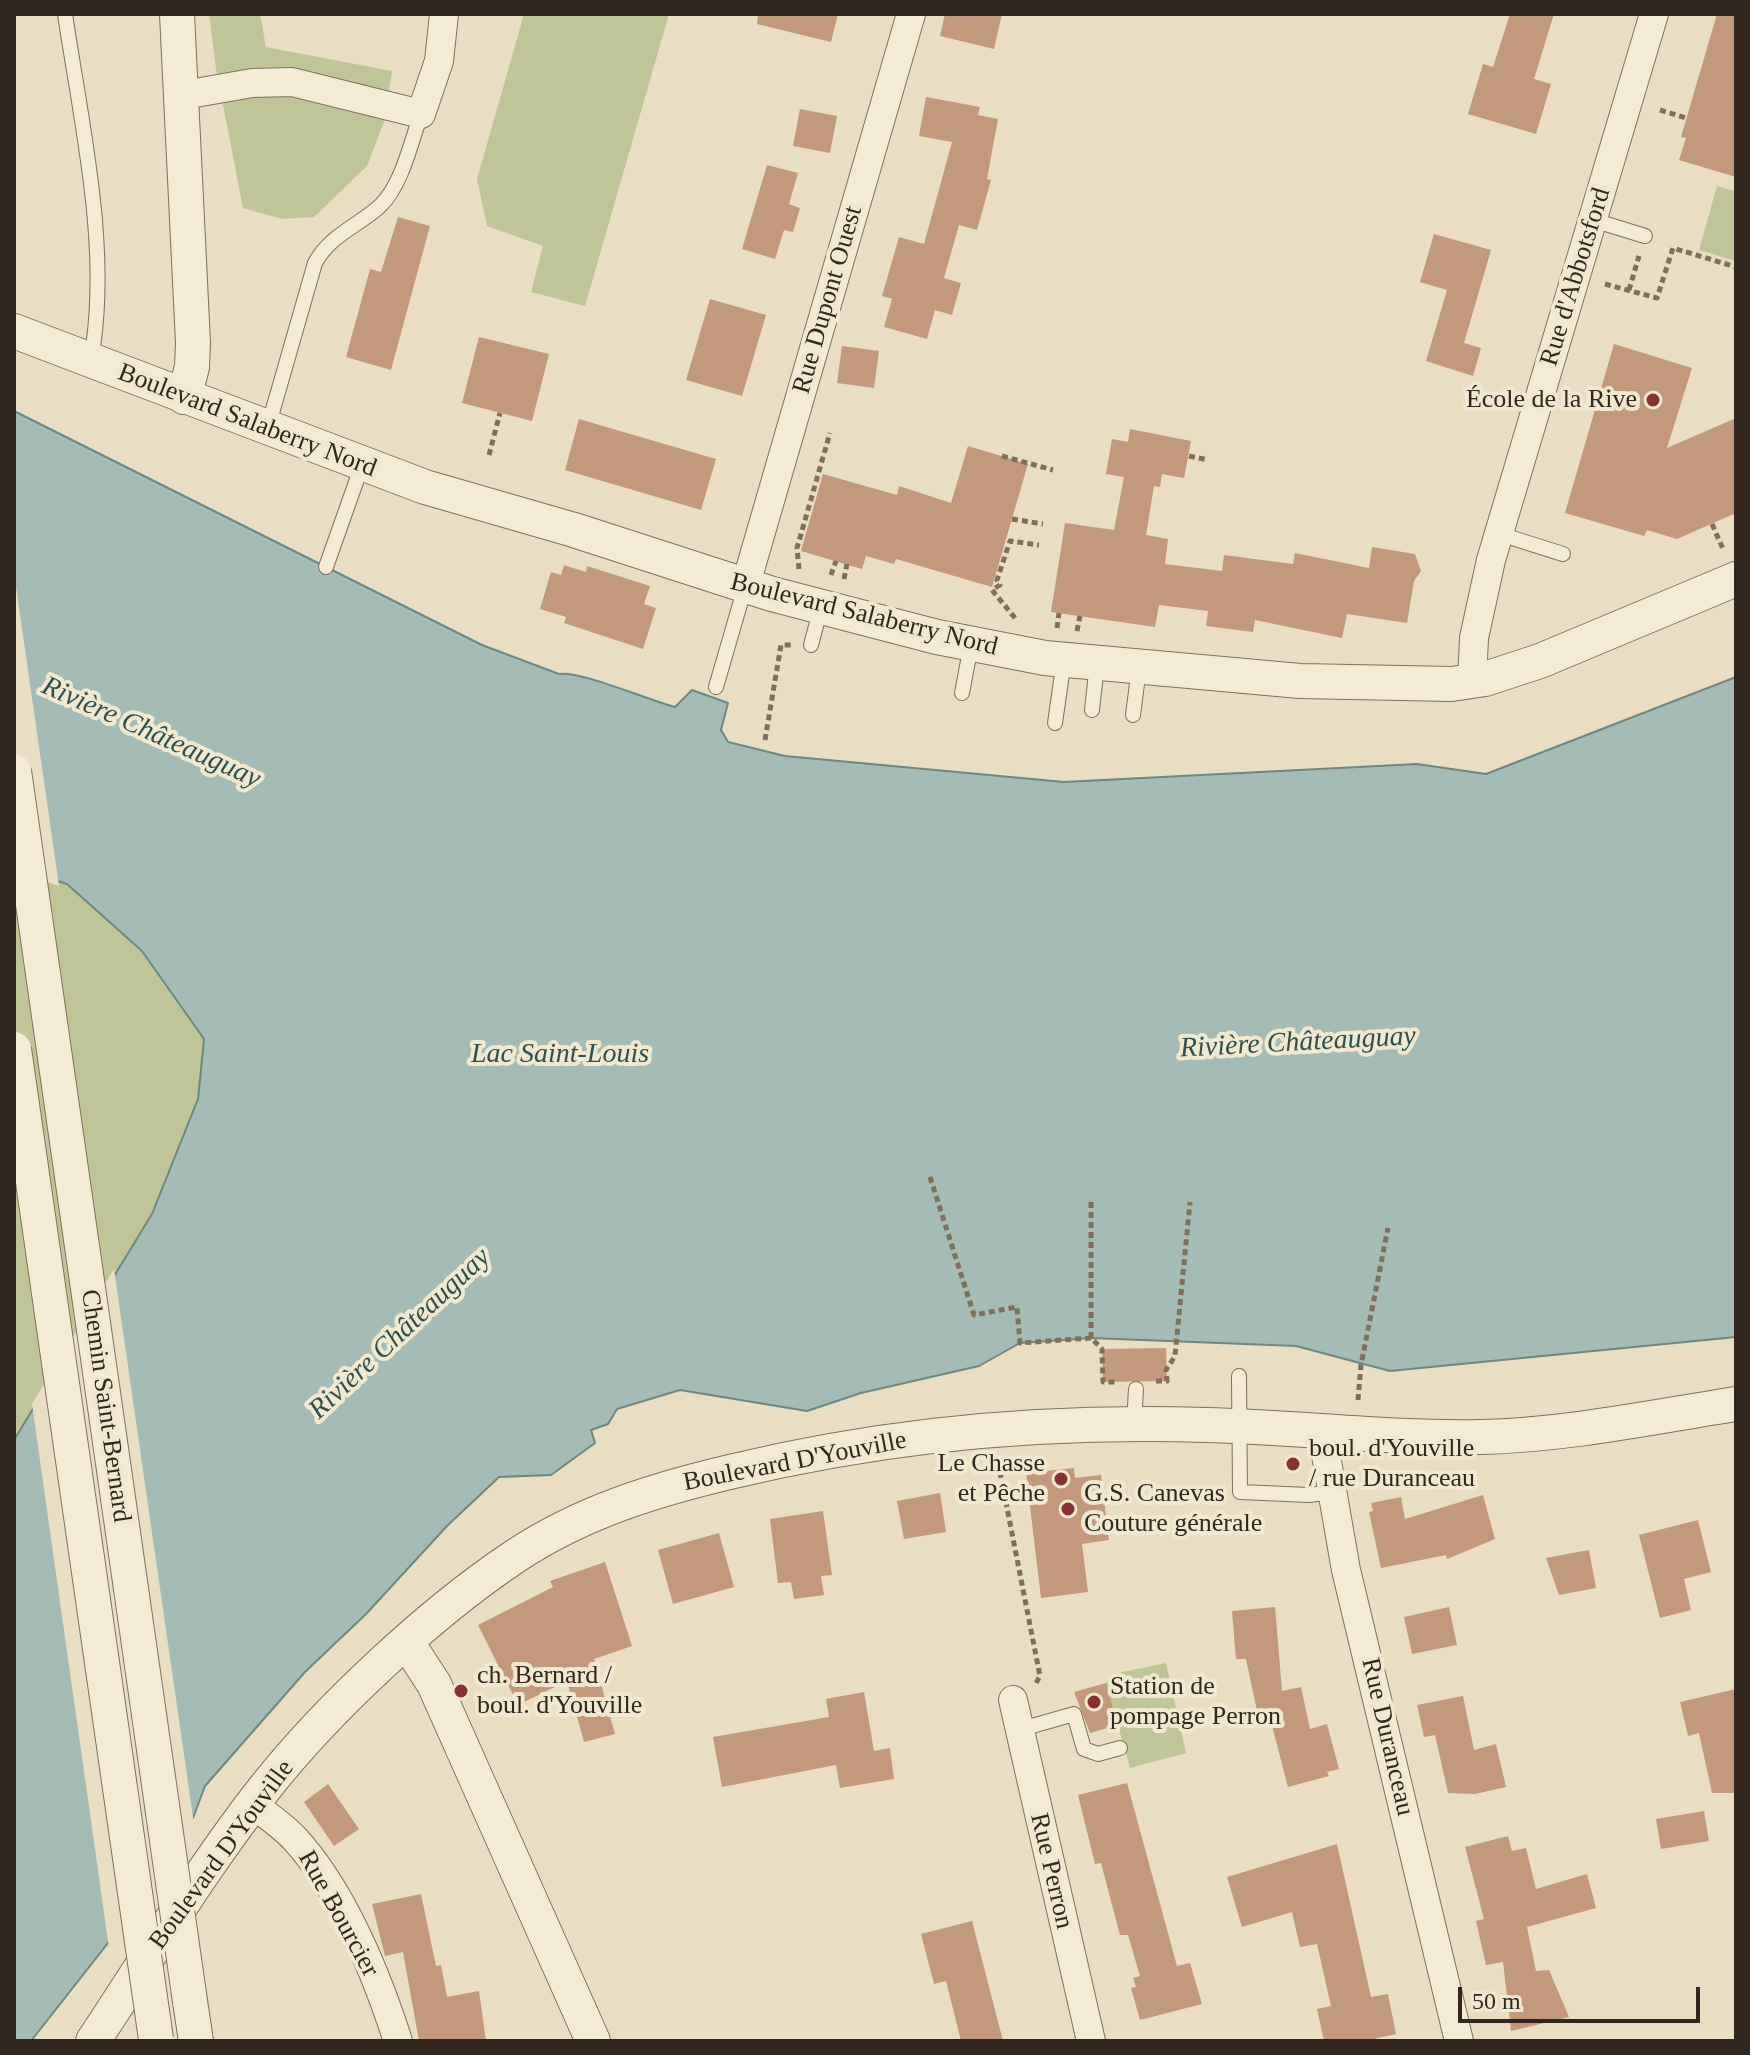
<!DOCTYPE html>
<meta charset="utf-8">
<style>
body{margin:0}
#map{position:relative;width:1750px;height:2055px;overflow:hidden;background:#e9ddc2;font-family:Georgia,serif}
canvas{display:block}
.frame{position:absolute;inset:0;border:16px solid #32271e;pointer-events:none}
.scale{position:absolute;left:1458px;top:1987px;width:242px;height:36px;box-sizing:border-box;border:4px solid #32271e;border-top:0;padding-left:10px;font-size:24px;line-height:28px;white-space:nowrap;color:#32271e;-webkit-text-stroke:6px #f1e8d0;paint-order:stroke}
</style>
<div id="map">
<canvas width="1750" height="2055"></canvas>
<div class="frame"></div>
<div class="scale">50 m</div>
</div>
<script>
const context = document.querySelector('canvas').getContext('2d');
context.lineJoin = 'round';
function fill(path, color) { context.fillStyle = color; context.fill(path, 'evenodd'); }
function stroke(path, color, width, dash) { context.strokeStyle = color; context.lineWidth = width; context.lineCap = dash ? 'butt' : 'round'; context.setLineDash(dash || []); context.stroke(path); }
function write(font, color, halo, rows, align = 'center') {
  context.font = font + ' Georgia,serif'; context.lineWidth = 8; context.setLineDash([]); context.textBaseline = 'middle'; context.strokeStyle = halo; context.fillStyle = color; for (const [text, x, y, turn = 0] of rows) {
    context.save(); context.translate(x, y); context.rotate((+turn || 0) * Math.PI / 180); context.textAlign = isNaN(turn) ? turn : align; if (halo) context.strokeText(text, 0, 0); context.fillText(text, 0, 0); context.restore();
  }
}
const green = new Path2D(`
 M209,14H260L266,47L392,71L384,122L367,166L314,217L282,219L243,208L216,69Z
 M524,14H669L585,306L531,292L543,246L487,226L477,179Z
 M1717,186L1736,191V261L1699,250Z
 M14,867L67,884L142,951L204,1039L198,1099L152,1214L14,1440Z
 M1166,1663L1186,1753L1130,1768L1106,1683L1113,1674Z`);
const water = new Path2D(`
 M14,411L482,645L559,674C579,670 648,700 675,707L692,690L728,703L721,730L728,742L785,756L1064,782L1417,764L1486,774L1736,677V1337L1390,1371L1296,1346L1091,1338L1020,1343L979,1366L861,1393L807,1411L680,1390L617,1409L608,1424L591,1430L595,1443L551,1475L499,1477L447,1526L366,1614L305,1672L205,1786L193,1818L108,1943L31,2041H14V1440L152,1214L198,1099L204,1039L142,951L67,884L14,867Z`);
const pier = new Path2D(`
 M14,573L59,886L14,871Z
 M114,1269L194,1824L109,1948L32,1404Z`);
const building = new Path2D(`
 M758,14H838L831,42L757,24Z
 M945,14H1002L994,49L940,36Z
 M1510,14H1554L1534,79L1551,84L1536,134L1468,114L1483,64L1493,67Z
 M1717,14H1736V177L1679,160L1686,138L1681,137Z
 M926,97L980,107L978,115L998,119L987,179L991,180L977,230L959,225L944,278L961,283L952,315L935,310L927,339L884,327L892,299L882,296L899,237L924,244L952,142L919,136Z
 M800,109L837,116L830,153L793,146Z
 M767,165L798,173L789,204L800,208L793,232L784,230L775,259L742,249Z
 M398,217L430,226L391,370L346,357L370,269L381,272Z
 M1434,234L1491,250L1464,343L1481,348L1473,376L1426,361L1447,290L1420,282Z
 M710,299L766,315L742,396L686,380Z
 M479,337L549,354L532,421L462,403Z
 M1614,344L1692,368L1667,448L1736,418V513L1677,539L1647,530L1644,536L1565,513Z
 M842,346L879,351L874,388L837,383Z
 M579,419L716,459L701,510L565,470Z
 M1130,429L1191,441L1184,478L1162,474L1160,487L1154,486L1146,535L1168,539L1165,564L1222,571L1224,555L1293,564L1295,553L1369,568L1372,547L1415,554L1421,571L1414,581L1407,623L1347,614L1342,638L1255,620L1253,632L1206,626L1208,611L1159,605L1155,627L1051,612L1065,523L1114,530L1124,477L1106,474L1112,439L1128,442Z
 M968,446L1028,464L992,587L896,559L894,564L866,556L862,569L801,551L823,474L897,495L899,486L951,503Z
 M564,565L586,572L587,566L650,586L644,604L656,608L643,649L564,623L566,617L540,609L551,572L561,575Z
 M1166,1348L1167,1381L1103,1382L1102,1349Z
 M1074,1468L1075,1478L1101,1475L1109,1540L1082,1544L1088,1592L1041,1598L1026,1473Z
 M940,1493L946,1532L904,1539L897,1501Z
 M1483,1495L1495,1539L1447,1559L1446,1555L1381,1568L1369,1512L1373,1511L1371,1503L1401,1497L1405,1519Z
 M823,1511L832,1575L821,1576L824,1595L794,1599L791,1582L778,1583L770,1519Z
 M1698,1520L1711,1572L1684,1579L1691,1610L1660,1618L1639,1535Z
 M719,1533L734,1587L673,1604L658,1550Z
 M1589,1550L1596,1588L1559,1595L1546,1558Z
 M605,1562L632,1646L594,1659L615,1734L584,1742L567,1681L518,1705L478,1625L553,1587L550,1581Z
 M1275,1607L1282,1691L1301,1687L1310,1729L1327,1724L1339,1769L1327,1772L1329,1776L1288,1787L1271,1722L1260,1725L1246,1659H1236L1232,1611Z
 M1449,1607L1457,1645L1412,1654L1404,1617Z
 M1106,1683L1118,1725L1090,1733L1074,1692Z
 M1736,1689V1793H1712L1699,1733L1688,1736L1680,1702Z
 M864,1692L874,1751L890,1748L894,1779L840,1788L836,1765L722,1787L713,1737L829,1717L826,1699Z
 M1463,1696L1474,1750L1496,1744L1506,1787L1475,1794L1448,1793L1435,1735L1424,1737L1417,1705Z
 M1127,1783L1177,1966L1190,1963L1202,2004L1140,2020L1131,1988L1136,1987L1133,1978L1140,1976L1128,1935H1120L1101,1863L1095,1864L1078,1795Z
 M328,1784L359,1829L334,1846L304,1802Z
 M1704,1811L1709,1841L1661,1849L1656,1819Z
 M1508,1836L1512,1851L1526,1848L1536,1889L1587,1874L1596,1908L1527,1927L1536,1971L1549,1970L1569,2017L1511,2031L1503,1962L1486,1965L1476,1921L1484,1919L1465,1847Z
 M1337,1844L1371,1997L1388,1994L1396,2034L1365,2041H1324L1317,2009L1331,2006L1317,1944L1300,1947L1292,1912L1242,1927L1227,1877Z
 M421,1894L436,1966L441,1965L447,1997L479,1991L486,2041H419L403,1952L385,1956L372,1904Z
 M972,1921L1003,2041H961L946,1981L934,1984L921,1934Z`);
const path = new Path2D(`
 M1660,110L1686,118
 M1605,284L1657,298L1673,248L1736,267
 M1629,290L1639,256
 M489,455L500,413
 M1002,456L1053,470
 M1189,456L1208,460
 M1012,519L1043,524
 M1712,524L1723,549
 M799,569L797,548L830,433
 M831,575L836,561
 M844,579L847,564
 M1015,618L992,590L1000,585L997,580L1010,541L1039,545
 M1057,628L1059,613
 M1077,631L1080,616
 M765,740L781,645H792
 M930,1177L974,1315L1017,1307L1020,1343L1091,1338
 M1091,1202V1338L1102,1349L1103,1382H1118
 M1156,1381H1167L1166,1370L1175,1356L1190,1202
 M1358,1400L1361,1365L1388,1228
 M998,1462L1040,1676L1036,1683`);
const service = new Path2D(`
 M65,14C81,123 111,250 91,359
 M1593,220L1645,236
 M268,427L315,263C330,235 358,226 380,206C402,185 411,142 421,114
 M1500,534L1563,554
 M326,567L362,465
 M811,645L821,607
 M716,687L745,587
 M962,693L971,645
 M1092,710L1097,664
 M1133,715L1139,668
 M1055,723L1064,660
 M1239,1376L1240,1492L1309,1495L1332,1492
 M1134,1424L1136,1389
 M1018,1730L1074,1714L1084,1749L1098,1754L1120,1748`);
const minor = new Path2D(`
 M184,95L252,83L292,82L421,114L439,61L444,14
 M745,587L911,14
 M1472,682L1474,638L1491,560L1654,14
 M1326,1431L1325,1450L1346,1570L1459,2041
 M1013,1700L1091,2041
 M252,1804C267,1815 283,1826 295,1839C344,1893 376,1973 398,2041`);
const tertiary = new Path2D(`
 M177,14L193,343L192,367L184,397
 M14,331L425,487L574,530L772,594L937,637L1045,658L1300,681L1452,684L1485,679L1540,661L1736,579
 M408,1644L434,1684L593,2041
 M190,2001L196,2041
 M93,2041C149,1957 201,1869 264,1789C327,1709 429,1614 514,1557C581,1512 657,1489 734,1471C889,1434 1047,1420 1206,1425C1298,1427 1389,1439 1481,1437C1567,1435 1652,1417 1736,1404`);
const tertiaryBridge = new Path2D(`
 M14,771L190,2001
 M14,1049L156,2039`);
const markers = [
 [1653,400,8,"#893132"],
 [1293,1464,8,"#893132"],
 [1061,1479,8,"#893132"],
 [1068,1509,8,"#893132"],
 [461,1691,8,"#893132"],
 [1094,1702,8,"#893132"]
];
const streetNames = [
 ["Rue d'Abbotsford",1576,277,-73],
 ["Rue Dupont Ouest",828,300,-74],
 ["Boulevard Salaberry Nord",247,421,21],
 ["Boulevard Salaberry Nord",864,615,14],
 ["Chemin Saint-Bernard",105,1406,82],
 ["Boulevard D'Youville",795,1462,-11],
 ["Rue Duranceau",1387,1737,77],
 ["Boulevard D'Youville",222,1855,-54],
 ["Rue Perron",1051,1871,77],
 ["Rue Bourcier",338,1914,61]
];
const poiNames = [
 ["École de la Rive",1637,400,"right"],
 ["boul. d'Youville",1309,1449],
 ["/ rue Duranceau",1309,1479],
 ["Le Chasse",1045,1464,"right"],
 ["et Pêche",1045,1494,"right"],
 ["G.S. Canevas",1084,1494],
 ["Couture générale",1084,1524],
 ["ch. Bernard /",477,1676],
 ["boul. d'Youville",477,1706],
 ["Station de",1110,1687],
 ["pompage Perron",1110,1717]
];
const waterNames = [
 ["Rivière Châteauguay",151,733,24],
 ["Rivière Châteauguay",1298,1043,-3],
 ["Lac Saint-Louis",560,1055],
 ["Rivière Châteauguay",400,1334,-43]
];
fill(green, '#c0c597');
fill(water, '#a4bcb5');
stroke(water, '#6c8881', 2);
fill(pier, '#e9ddc2');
fill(building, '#c3997b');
stroke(service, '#806f5b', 16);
stroke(minor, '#806f5b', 30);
stroke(tertiary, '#806f5b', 36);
stroke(path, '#806f5b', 5, [6, 4]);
stroke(service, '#f4ebd4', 14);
stroke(minor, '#f4ebd4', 28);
stroke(tertiary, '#f4ebd4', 34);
stroke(tertiaryBridge, '#806f5b', 36, []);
stroke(tertiaryBridge, '#f4ebd4', 34);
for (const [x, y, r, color] of markers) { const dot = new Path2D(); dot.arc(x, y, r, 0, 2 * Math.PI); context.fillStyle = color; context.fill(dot); stroke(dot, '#f1e8d0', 3); }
write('26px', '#32271e', '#f1e8d0', streetNames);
write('26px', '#32271e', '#f1e8d0', poiNames, 'left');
write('italic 28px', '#2e504e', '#f1e8d0', waterNames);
</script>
